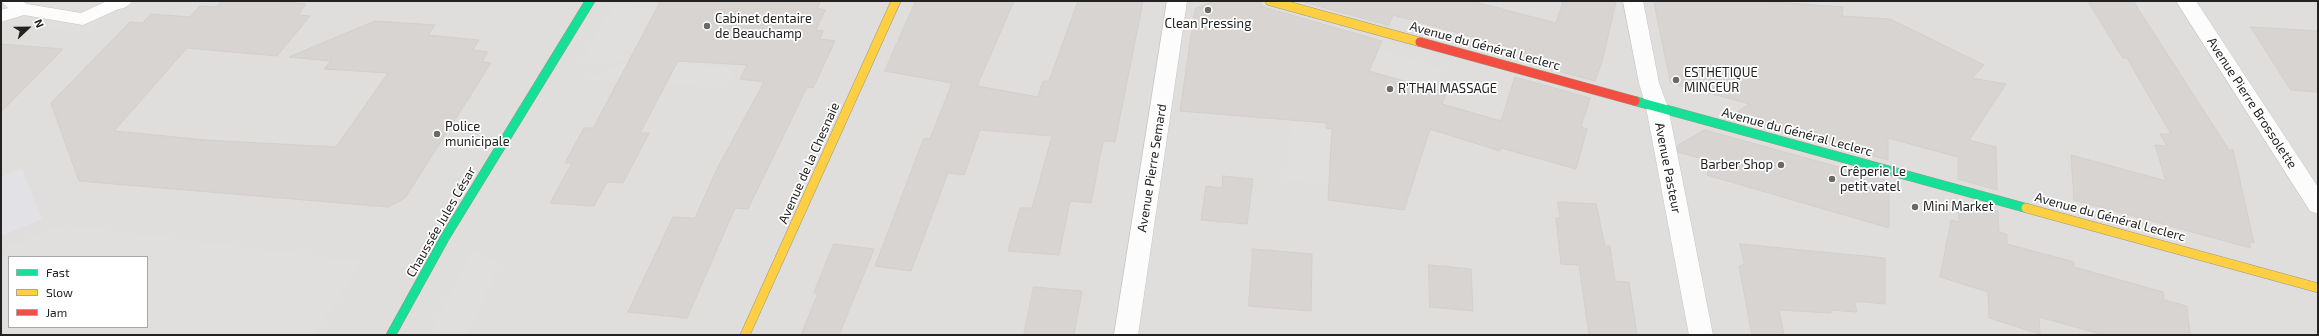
<!DOCTYPE html>
<meta charset="utf-8">
<style>
body{margin:0}
#map{position:relative;width:2319px;height:336px;overflow:hidden;background:#f0eeeb;font-family:"Exo 2",sans-serif}
canvas{display:block}
.frame{position:absolute;inset:0;border:2px solid #222;pointer-events:none}
.legend{position:absolute;left:8px;top:256px;width:140px;height:72px;box-sizing:border-box;background:#fff;border:1px solid #a7a7a7;margin:0;padding:5px 7px;list-style:none;font-size:12px;color:#222}
.legend li{display:flex;align-items:center;gap:8px;height:20px}
.legend b{width:20px;border:1px solid #a7a7a7}
.north{position:absolute;left:8px;top:8px;width:40px;height:40px;-webkit-text-stroke:3px #fff;paint-order:stroke;rotate:68deg;font-size:11px;font-weight:700;line-height:16px;text-align:center;color:#222}
.north::after{content:'';display:block;margin:auto;width:14px;height:18px;background:#222;clip-path:polygon(50% 0,100% 100%,50% 72%,0 100%)}
</style>
<div id="map">
<canvas width="2319" height="336"></canvas>
<div class="frame"></div>
<ul class="legend">
<li><b style="height:5px;background:#16e098"></b>Fast</li>
<li><b style="height:5px;background:#ffcf43"></b>Slow</li>
<li><b style="height:5px;background:#f24e42"></b>Jam</li>
</ul>
<div class="north">N</div>
</div>
<script>
const context = document.querySelector('canvas').getContext('2d');
context.lineJoin = 'round';
function fill(path, color) { context.fillStyle = color; context.fill(path, 'evenodd'); }
function stroke(path, color, width, dash) { context.strokeStyle = color; context.lineWidth = width; context.lineCap = dash ? 'butt' : 'round'; context.setLineDash(dash || []); context.stroke(path); }
function write(font, color, halo, rows, align = 'center') {
  context.font = font + ' "Exo 2",sans-serif'; context.lineWidth = 3.5; context.setLineDash([]); context.textBaseline = 'middle'; context.strokeStyle = halo; context.fillStyle = color; for (const [text, x, y, turn = 0] of rows) {
    context.save(); context.translate(x, y); context.rotate((+turn || 0) * Math.PI / 180); context.textAlign = isNaN(turn) ? turn : align; if (halo) context.strokeText(text, 0, 0); context.fillText(text, 0, 0); context.restore();
  }
}
const residential = new Path2D(`
 M1,1H2318V335H1ZM9,257H147V327H9Z`);
const parking = new Path2D(`
 M1,1H96L117,3L88,32L24,26L23,18L1,25Z
 M613,6L656,10L630,58L607,64L581,62Z
 M1379,51L1444,69L1433,89L1369,71Z
 M631,61L735,68L727,88L586,79Z
 M1292,104L1327,106L1326,128L1344,130L1409,162L1326,153L1329,184L1286,181Z
 M62,225L362,262L314,335H1V255L7,248ZM9,257H147V327H9Z
 M474,252L500,264L466,335H427Z`);
const plaza = new Path2D(`
 M22,168L42,219L1,236V177Z`);
const building = new Path2D(`
 M222,1H272L306,4L298,15L310,16L277,56L187,48L114,131L206,140L336,147L388,73L324,69L331,61L289,57L375,21L435,25L428,35L479,40L473,50L488,52L482,62L491,63L405,198L388,207L79,181L51,103L130,22L142,23L151,14L190,17L200,6L216,7Z
 M661,1H821L817,8L825,10L816,30L823,31L820,39L835,41L813,88L807,87L748,209L735,208L687,318L628,312L673,217L695,218L717,169L764,82L740,79L747,65L678,61L640,133H649L623,183L607,182L594,206L550,203L572,163H565L584,128H593Z
 M916,1H1014L977,86L1038,97L1043,81H1049L1078,1H1143L1115,142L1103,141L1091,203L1070,201L1059,255L1008,251L1020,208H1032L1052,136L980,130L964,175L948,173L911,271L875,266L924,138L930,139L952,83L885,71Z
 M1215,1H1259L1263,7L1382,41L1369,71L1446,93L1442,104L1501,121L1515,77L1590,98L1581,127L1587,129L1576,169L1501,148L1500,151L1430,129L1404,210L1328,200L1332,129L1326,128L1327,123L1180,111L1195,9Z
 M1300,1H1471L1556,23L1563,1H1616L1603,58L1595,81L1520,61L1524,51L1393,15L1389,25Z
 M1654,1H1759L1843,7L1842,16L1890,19L1984,65L1972,78L2006,84L1969,140L1996,147L1997,190L1958,179V157L1888,138V160L1728,117L1750,104L1671,83Z
 M2088,1H2133L2229,150H2233L2254,243L2249,242L2251,248L2074,200L2071,155L2166,181L2155,145L2167,146L2160,134H2171L2127,58H2123Z
 M2251,27L2318,31V92L2291,90Z
 M1,44L63,49L1,112Z
 M1705,130L1889,181V228L1707,175L1711,161L1678,152L1677,146Z
 M1223,176L1253,179L1247,224L1201,220L1206,186L1222,188Z
 M1958,200L1998,211L1999,232L2007,234V244L2074,262V267L2163,292L2164,300L2187,306L2190,335H2104L2039,317L2040,334L1989,318L1988,292L1940,277L1951,220L1959,222Z
 M1558,202L1596,204L1605,246H1610L1615,281L1629,282L1637,335H1589L1579,265L1561,264L1556,218H1560Z
 M834,244L874,249L839,335H801L818,293H814Z
 M1740,244L1885,258V304L1854,301L1857,312L1830,310L1831,313L1779,310L1784,335H1752L1739,266L1744,264Z
 M1253,249L1312,254L1311,311L1249,306Z
 M1429,265L1471,269L1473,311L1430,307Z
 M1034,287L1082,291L1074,335H1024Z`);
const lane = new Path2D(`
 M1,1H22L27,4L81,13L107,1H124L125,3L123,7L83,25L24,15L1,22V10L8,8Z`);
const street = new Path2D(`
 M108,1H132C127,9 119,10 110,8L107,3Z
 M1167,1H1187L1138,335H1114Z
 M1623,1H1643L1659,83L1668,107L1713,335H1689L1646,107L1639,83Z
 M2176,1H2196L2318,187V214L2310,211Z`);
const fast = new Path2D(`
 M1635,101L2026,208
 M391,335L444,239L590,1`);
const slow = new Path2D(`
 M1270,1L1420,42
 M2026,208L2318,288
 M745,335L896,1`);
const jam = new Path2D(`
 M1420,42L1635,101`);
const markers = [
 [1208,10,4,"#6a6968"],
 [707,26,4,"#6a6968"],
 [1676,80,4,"#6a6968"],
 [1390,89,4,"#6a6968"],
 [437,134,4,"#6a6968"],
 [1781,165,4,"#6a6968"],
 [1832,179,4,"#6a6968"],
 [1915,207,4,"#6a6968"]
];
const poiNames = [
 ["Cabinet dentaire",715,19],
 ["de Beauchamp",715,34],
 ["Clean Pressing",1208,24,"center"],
 ["ESTHETIQUE",1684,73],
 ["MINCEUR",1684,88],
 ["R'THAI MASSAGE",1398,89],
 ["Police",445,127],
 ["municipale",445,142],
 ["Barber Shop",1773,165,"right"],
 ["Crêperie Le",1840,172],
 ["petit vatel",1840,187],
 ["Mini Market",1923,207]
];
const streetNames = [
 ["Avenue du Général Leclerc",1485,46,15],
 ["Avenue Pierre Brossolette",2252,103,57],
 ["Avenue du Général Leclerc",1797,132,15],
 ["Avenue de la Chesnaie",809,163,-66],
 ["Avenue Pierre Semard",1152,168,-81],
 ["Avenue Pasteur",1668,168,79],
 ["Avenue du Général Leclerc",2110,217,15],
 ["Chaussée Jules César",441,222,-60]
];
fill(residential, '#dfdedc');
fill(parking, '#e0dfde');
fill(plaza, '#e2e1e5');
fill(building, '#d7d4d2');
stroke(building, '#d3d0cc', 1);
stroke(lane, '#c9c8c7', 1);
stroke(street, '#c9c8c7', 1);
stroke(fast, '#999a82', 10);
stroke(slow, '#999a82', 10);
stroke(jam, '#999a82', 10);
fill(lane, '#fdfcfc');
fill(street, '#fdfcfc');
stroke(fast, '#16e098', 9);
stroke(slow, '#ffcf43', 9);
stroke(jam, '#f24e42', 9);
for (const [x, y, r, color] of markers) { const dot = new Path2D(); dot.arc(x, y, r, 0, 2 * Math.PI); context.fillStyle = color; context.fill(dot); stroke(dot, '#fff', 1.5); }
write('13px', '#222', '#fff', poiNames, 'left');
write('13px', '#222', '#fff', streetNames);
</script>
